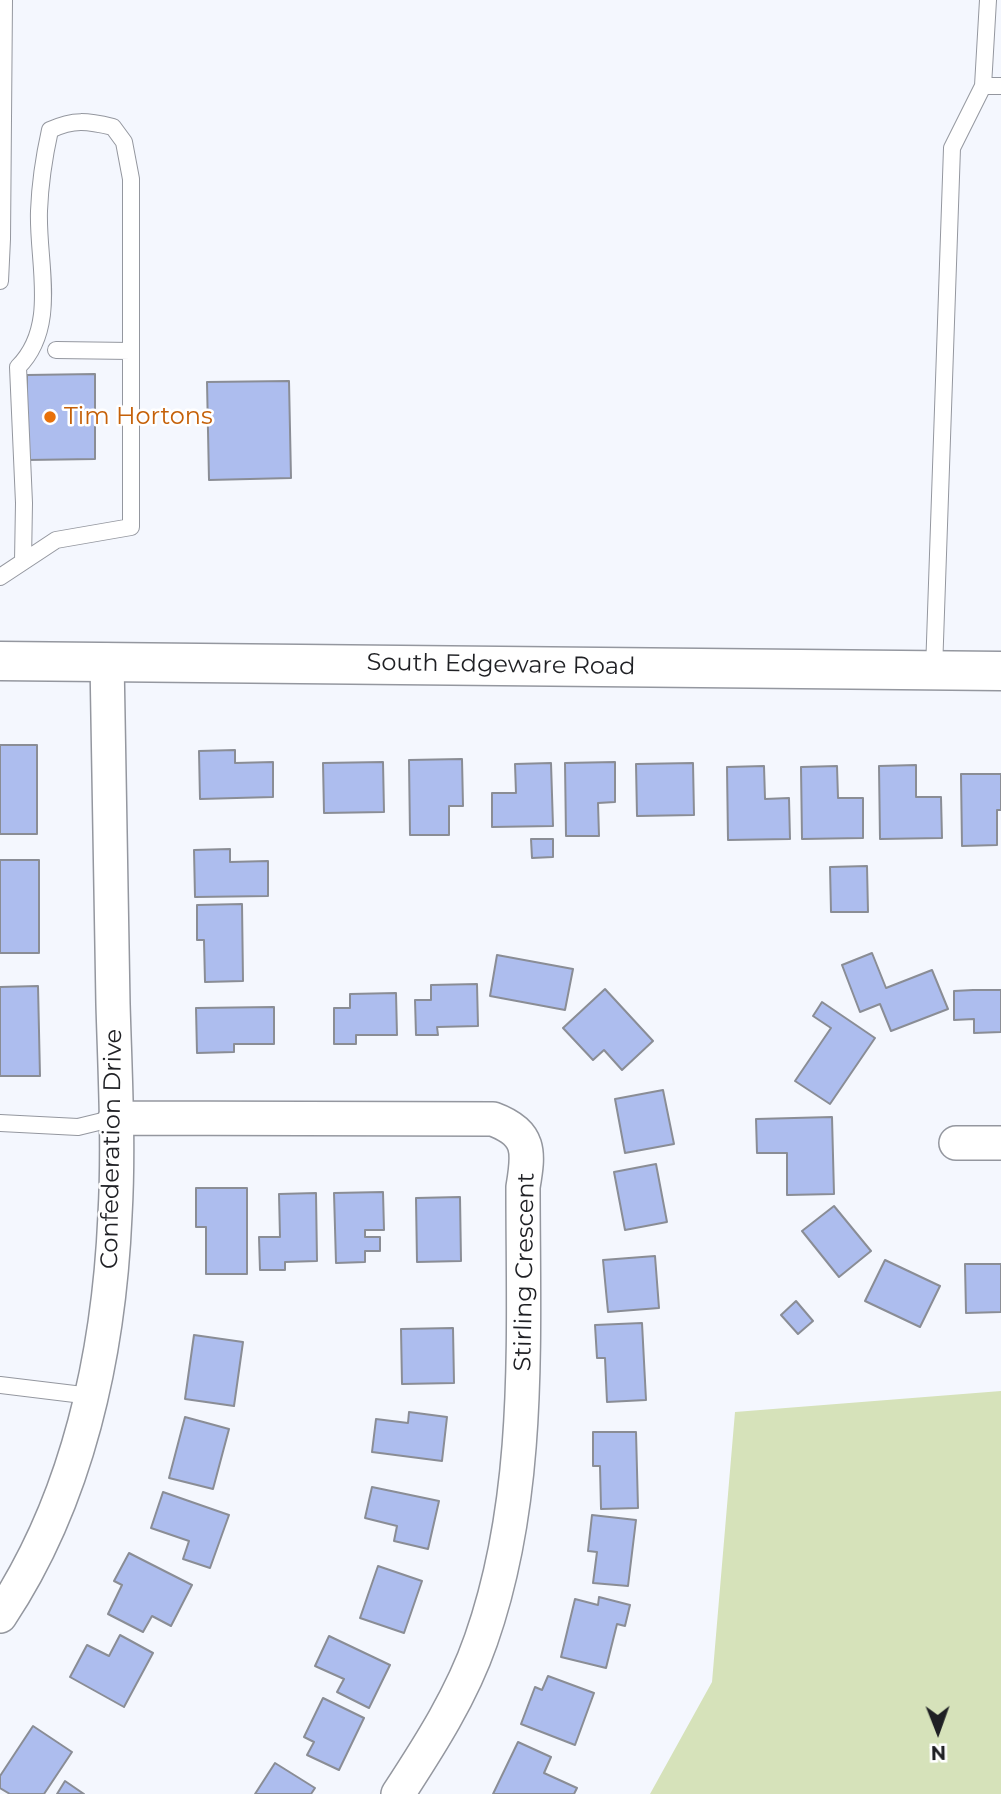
<!DOCTYPE html>
<style>
body{margin:0}
#map{position:relative;width:1001px;height:1794px;overflow:hidden;background:#f4f7fe;font-family:Montserrat,sans-serif}
canvas{display:block}
.north{position:absolute;left:903px;top:1696px;width:70px;height:70px;-webkit-text-stroke:5px #fff;paint-order:stroke;rotate:179deg;font-size:19px;font-weight:700;line-height:28px;text-align:center;color:#1f2024}
.north::after{content:'';display:block;margin:auto;width:24px;height:32px;background:#1f2024;clip-path:polygon(50% 0,100% 100%,50% 72%,0 100%)}
</style>
<div id="map">
<canvas width="1001" height="1794"></canvas>
<div class="north">N</div>
</div>
<script>
const context = document.querySelector('canvas').getContext('2d');
context.lineJoin = 'round';
function fill(path, color) { context.fillStyle = color; context.fill(path, 'evenodd'); }
function stroke(path, color, width, dash) { context.strokeStyle = color; context.lineWidth = width; context.lineCap = dash ? 'butt' : 'round'; context.setLineDash(dash || []); context.stroke(path); }
function write(font, color, halo, rows, align = 'center') {
  context.font = font + ' Montserrat,sans-serif'; context.lineWidth = 5; context.setLineDash([]); context.textBaseline = 'middle'; context.strokeStyle = halo; context.fillStyle = color; for (const [text, x, y, turn = 0] of rows) {
    context.save(); context.translate(x, y); context.rotate((+turn || 0) * Math.PI / 180); context.textAlign = isNaN(turn) ? turn : align; if (halo) context.strokeText(text, 0, 0); context.fillText(text, 0, 0); context.restore();
  }
}
const green = new Path2D(`
 M1001,1391V1794H650L712,1682L735,1412Z`);
const building = new Path2D(`
 M95,374V459L27,460V375Z
 M289,381L291,478L209,480L207,382Z
 M0,745H37V834H0Z
 M235,750V763L273,762V797L200,799L199,751Z
 M462,759L463,806H449V835H410L409,760Z
 M383,762L384,812L324,813L323,763Z
 M615,762V802L598,803L599,836H566L565,763Z
 M551,763L553,826L492,827V793H516L515,764Z
 M693,763L694,815L637,816L636,764Z
 M916,765V797H941L942,838L880,839L879,766Z
 M764,766L765,799L789,798L790,839L728,840L727,767Z
 M837,766L838,798H863V838L802,839L801,767Z
 M961,774H1001V810H997V845L962,846Z
 M531,839H553V857L532,858Z
 M230,849V862L268,861V896L195,897L194,850Z
 M0,860H39V953H0Z
 M867,866L868,912H831L830,867Z
 M242,904L243,981L205,982L204,940H197V905Z
 M872,953L886,988L932,970L948,1009L891,1031L880,1004L860,1012L842,965Z
 M497,955L573,969L565,1010L490,996Z
 M477,984L478,1026L437,1027L438,1035H416L415,1000H431V985Z
 M38,986L40,1076H0V987Z
 M605,989L653,1041L622,1070L604,1050L593,1060L563,1028Z
 M973,990H1001V1032L974,1033V1019L954,1020V991Z
 M396,993L397,1035H356V1044H334V1008H350V994Z
 M822,1002L875,1038L830,1104L795,1081L831,1028L813,1016Z
 M274,1007V1044H234V1052L197,1053L196,1008Z
 M663,1090L674,1144L625,1153L615,1099Z
 M832,1117L834,1194L787,1195V1153H757L756,1119Z
 M656,1164L667,1222L625,1230L614,1172Z
 M196,1188H247V1274H206V1227H196Z
 M383,1192L384,1230H365V1237H380V1251H365V1262L336,1263L334,1193Z
 M316,1193L317,1261L285,1262V1270H260L259,1237H280L279,1194Z
 M460,1197L461,1261L417,1262L416,1198Z
 M834,1206L871,1251L839,1277L802,1231Z
 M655,1256L659,1308L608,1312L603,1260Z
 M885,1260L940,1286L920,1327L865,1301Z
 M965,1264H1001V1312L966,1313Z
 M796,1301L813,1321L798,1334L781,1315Z
 M642,1323L646,1400L607,1402L605,1358H597L595,1325Z
 M453,1328L454,1383L402,1384L401,1329Z
 M194,1335L243,1342L234,1406L185,1399Z
 M409,1412L447,1417L442,1461L372,1452L376,1419L408,1423Z
 M185,1417L229,1429L213,1489L169,1478Z
 M593,1432H636L638,1508L601,1509L600,1466H593Z
 M372,1487L439,1501L428,1549L394,1541L397,1526L365,1518Z
 M163,1492L229,1515L210,1568L183,1559L189,1541L151,1528Z
 M592,1515L636,1520L628,1586L593,1583L597,1552L588,1551Z
 M129,1553L192,1585L171,1626L152,1616L143,1632L108,1614L122,1585L114,1581Z
 M378,1566L422,1581L404,1633L360,1618Z
 M599,1597L630,1605L625,1626L617,1624L606,1668L561,1657L575,1599L598,1605Z
 M120,1635L153,1653L124,1707L70,1677L87,1645L109,1656Z
 M329,1636L390,1665L369,1708L337,1692L344,1679L315,1666Z
 M548,1676L594,1693L575,1745L521,1724L535,1687L542,1690Z
 M323,1698L364,1718L339,1770L307,1755L314,1742L304,1737Z
 M33,1726L72,1752L44,1794H10L0,1788V1776Z
 M518,1742L551,1757L544,1773L577,1788L574,1794H493Z
 M275,1763L315,1788L311,1794H255Z
 M65,1781L84,1794H57Z`);
const lane = new Path2D(`
 M988,0L983,86H1001
 M0,281L2,239L4,0
 M56,350L131,351
 M0,577L56,540L131,527V179L124,142L113,127C87,121 74,119 50,130C44,157 40,184 39,211C37,262 59,326 18,367L24,503L23,561
 M934,670L952,148L983,86
 M0,1123L78,1127L115,1118
 M0,1385L91,1396`);
const street = new Path2D(`
 M115,1118L493,1119C531,1133 529,1152 523,1187C523,1338 532,1495 481,1640C462,1695 430,1745 398,1794
 M956,1143H1001
 M0,1616C78,1499 109,1354 115,1215C119,1145 115,1074 113,1004C111,889 109,775 107,660`);
const secondary = new Path2D(`
 M0,661L1001,671`);
const markers = [
 [50,417,7,"#e8710a"]
];
const foodNames = [
 ["Tim Hortons",64,417]
];
const streetNames = [
 ["South Edgeware Road",501,665,1],
 ["Confederation Drive",112,1149,-89],
 ["Stirling Crescent",525,1272,-89]
];
fill(green, '#d6e2ba');
fill(building, '#adbdee');
stroke(building, '#8a8d95', 2);
stroke(lane, '#94979f', 18);
stroke(street, '#94979f', 36);
stroke(secondary, '#94979f', 41);
stroke(lane, '#fff', 16);
stroke(street, '#fff', 33);
stroke(secondary, '#fff', 38);
for (const [x, y, r, color] of markers) { const dot = new Path2D(); dot.arc(x, y, r, 0, 2 * Math.PI); context.fillStyle = color; context.fill(dot); stroke(dot, '#fff', 2.5); }
write('24px', '#c56008', '#fff', foodNames, 'left');
write('24px', '#1f2024', '#fff', streetNames);
</script>
